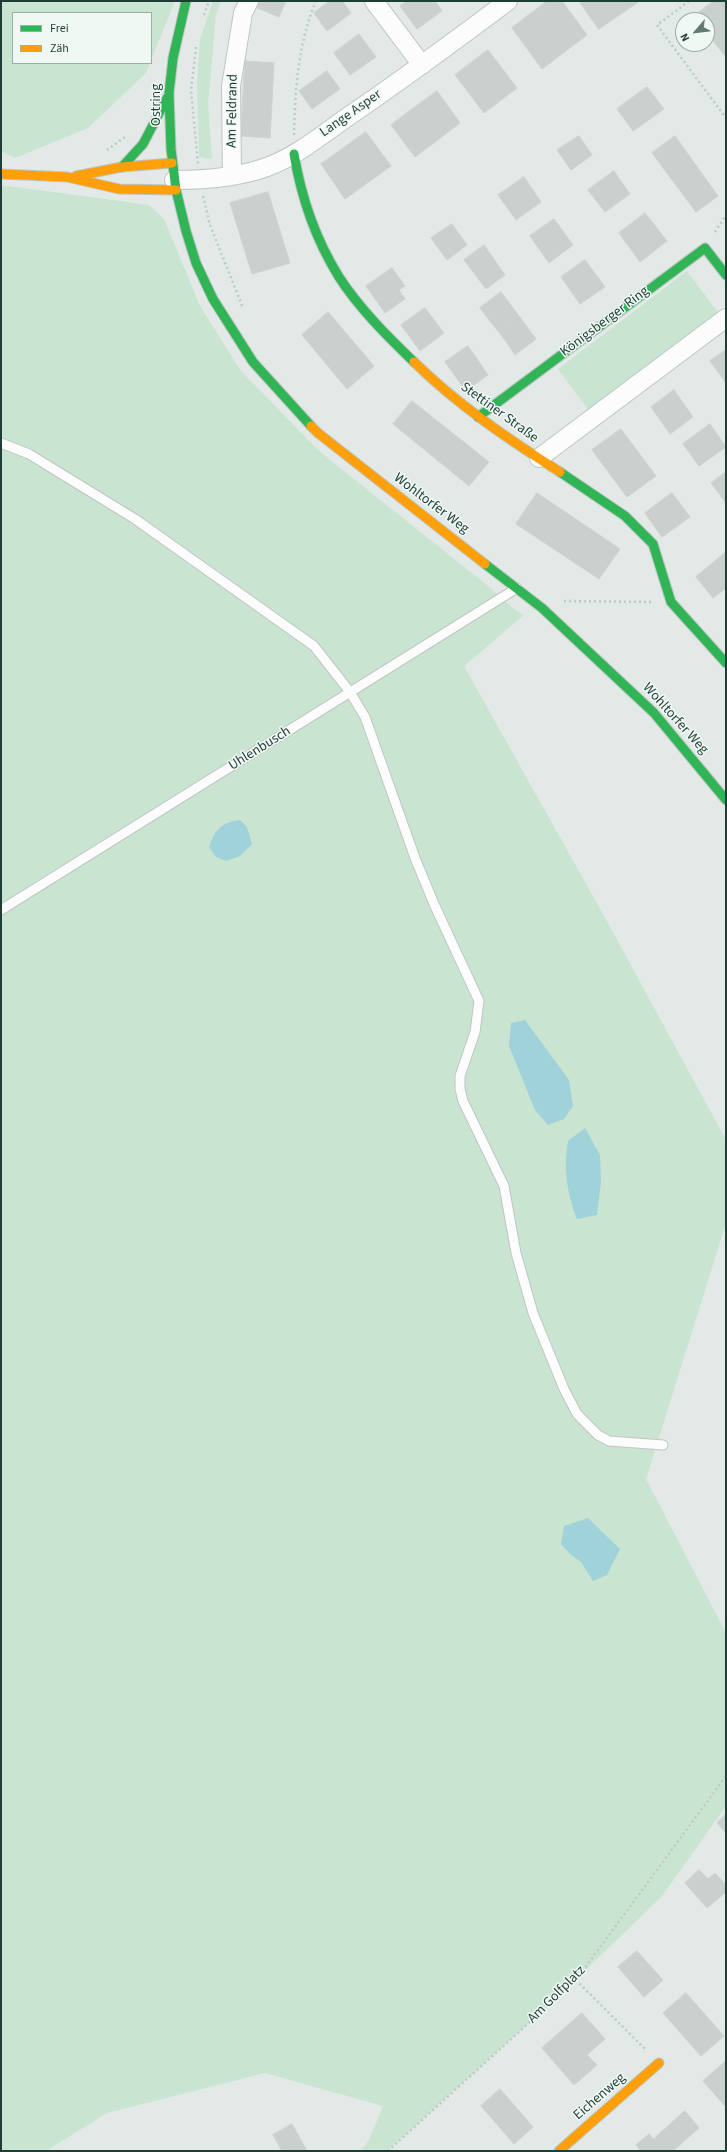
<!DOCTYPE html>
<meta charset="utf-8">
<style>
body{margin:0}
#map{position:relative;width:727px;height:2152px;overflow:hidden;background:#e2e9e6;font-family:"Source Sans 3",sans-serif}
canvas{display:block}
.frame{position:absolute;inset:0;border:2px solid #1f3d35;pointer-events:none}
.legend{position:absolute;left:12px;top:12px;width:140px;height:52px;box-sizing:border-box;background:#f0f8f4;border:1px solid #9cada8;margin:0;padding:5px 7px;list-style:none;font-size:12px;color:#1f3d35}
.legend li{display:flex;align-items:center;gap:8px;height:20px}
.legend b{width:20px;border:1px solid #9cada8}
.north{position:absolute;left:675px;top:12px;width:40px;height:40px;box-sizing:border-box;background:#f0f8f4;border:1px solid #9cada8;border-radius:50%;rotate:242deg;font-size:11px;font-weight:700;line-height:16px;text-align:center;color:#1f3d35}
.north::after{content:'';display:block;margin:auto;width:14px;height:18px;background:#637973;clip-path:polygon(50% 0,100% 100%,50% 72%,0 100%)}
</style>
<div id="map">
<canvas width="727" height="2152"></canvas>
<div class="frame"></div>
<ul class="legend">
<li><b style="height:5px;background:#30b455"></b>Frei</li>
<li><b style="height:5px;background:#ff9f0a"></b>Zäh</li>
</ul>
<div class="north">N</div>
</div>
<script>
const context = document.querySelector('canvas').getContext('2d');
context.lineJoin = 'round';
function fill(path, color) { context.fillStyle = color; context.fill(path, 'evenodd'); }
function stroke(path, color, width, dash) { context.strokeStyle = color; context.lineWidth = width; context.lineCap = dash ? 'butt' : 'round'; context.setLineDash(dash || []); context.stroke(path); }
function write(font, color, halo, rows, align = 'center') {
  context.font = font + ' "Source Sans 3",sans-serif'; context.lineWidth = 3; context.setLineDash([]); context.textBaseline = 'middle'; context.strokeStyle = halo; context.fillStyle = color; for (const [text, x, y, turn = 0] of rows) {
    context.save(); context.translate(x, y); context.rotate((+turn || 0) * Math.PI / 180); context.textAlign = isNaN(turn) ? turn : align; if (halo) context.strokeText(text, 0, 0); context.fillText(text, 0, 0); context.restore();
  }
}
const green = new Path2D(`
 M1,1H175L151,60V13H13V63H150L146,73L88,128L15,158L1,151Z
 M213,1H221L216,14L208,104L212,159L199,157L197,81L200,39Z
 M1,185L149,205L164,219L200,306L241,371L319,451L488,586L514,609L524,615L464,666L608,923L726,1140V1223L646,1479L726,1633V1806L662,1896L564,1991L387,2151H360L368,2142L383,2106L265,2073L107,2113L46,2151H1Z
 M687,271L719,314L589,411L558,369Z`);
const water = new Path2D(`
 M240,820L247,827L252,844L240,856L226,861L216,857L209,847C216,829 220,823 240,820Z
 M525,1020L569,1080L573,1106L564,1119L548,1125L535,1110L509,1046L511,1023Z
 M585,1128L600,1155L601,1182L597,1215L577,1219C567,1195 563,1167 568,1141Z
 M588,1518L620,1549L607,1575L593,1581L581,1562L570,1554L561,1544L564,1526Z`);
const building = new Path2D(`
 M257,1H286L279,17L255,7Z
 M330,1H342L351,13L327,31L314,13Z
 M407,1H435L442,11L417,29L400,6Z
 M547,1H562L587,35L542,69L512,28Z
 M579,1H640L599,29Z
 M714,1H726V57L707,33V20H697L694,16Z
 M359,34L376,57L350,75L334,53Z
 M488,50L517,88L484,113L455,75Z
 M245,61L274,63L270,138L241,136Z
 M327,71L340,89L312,109L299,91Z
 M647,87L664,109L633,131L617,109Z
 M437,91L460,123L415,157L391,125Z
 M366,132L391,166L345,199L321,164Z
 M579,136L592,155L571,170L557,150Z
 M675,136L718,196L696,212L652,153Z
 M614,171L630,194L605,212L588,190Z
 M524,177L541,202L516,220L498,195Z
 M268,192L290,263L252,274L230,203Z
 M645,213L667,241L640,262L619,233Z
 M554,219L573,245L549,263L530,236Z
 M452,224L467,245L447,260L431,238Z
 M484,245L505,275L486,289L464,260Z
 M585,260L605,287L580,304L561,277Z
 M392,268L405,286L399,290L405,299L385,313L366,286Z
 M501,292L510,304L489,320L480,308Z
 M510,304L519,316L498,331L489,320Z
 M425,308L444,333L420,351L401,325Z
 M328,312L374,366L347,389L302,335Z
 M519,316L527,327L507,343L498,331Z
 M527,327L536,339L515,355L507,343Z
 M468,346L488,375L466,391L445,362Z
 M726,350V383L710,361Z
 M674,390L693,417L670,434L651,407Z
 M412,401L489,462L469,486L393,424Z
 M710,424L726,447L699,466L683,444Z
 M621,429L656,476L627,497L592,450Z
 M726,472V503L711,483Z
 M537,493L620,549L599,579L516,524Z
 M672,493L690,517L662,537L645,513Z
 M726,552V588L713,598L696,577Z
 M726,1814V1833L717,1823Z
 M699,1870L708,1879L715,1873L726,1885V1892L707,1908L685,1883Z
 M637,1951L663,1980L644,1997L618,1967Z
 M686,1993L724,2036L701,2056L663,2013Z
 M582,2013L605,2039L587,2055L597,2065L574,2085L542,2048Z
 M726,2061V2107L703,2081Z
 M500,2089L533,2127L514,2144L481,2106Z
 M685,2111L699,2128L673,2151H641L636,2145L649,2134L653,2139Z
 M292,2124L307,2151H282L273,2135Z`);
const path = new Path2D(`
 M689,1L657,25L726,118
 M204,15L209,1
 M196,47L191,90L198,164
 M294,135C295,90 298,43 316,1
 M107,150L125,137
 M203,196L210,225L243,308
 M715,232L726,215
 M564,601L653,602
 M576,1980L646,2050
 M388,2151L576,1980L726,1776`);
const lane = new Path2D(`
 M1,443L29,454L135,519L314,646L350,692L365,717L415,858L434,904L479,1001L475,1032L460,1076V1089L463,1101L504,1186L516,1253L533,1313L564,1389L577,1414L598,1435L609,1441L663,1445
 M1,910L517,588`);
const street = new Path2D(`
 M374,1L422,65
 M232,176L231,86L243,13L249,1
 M174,180C205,180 237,178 267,167C297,156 323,134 349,116C403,79 456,40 508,1
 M539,458L726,318`);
const fast = new Path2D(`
 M186,1L173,58L169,93L171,149L176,190L186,231L196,263L213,299L253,362L311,426
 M294,154C301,196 316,240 339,277C359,308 387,336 414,362
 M122,167L143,144L167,98
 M478,417L705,248L726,275
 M560,472L625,516L653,544L671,602L726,663
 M485,564L542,608L654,713L726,800`);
const slow = new Path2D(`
 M1,174L67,177L119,189L176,190
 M76,176L122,167L172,163
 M414,362C458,405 508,439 560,472
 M311,426L318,433L485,564
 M559,2151L659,2063`);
const streetNames = [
 ["Ostring",157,105,-90],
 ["Am Feldrand",233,111,-89],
 ["Lange Asper",351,114,-35],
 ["Königsberger Ring",605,322,-37],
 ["Stettiner Straße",499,413,36],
 ["Wohltorfer Weg",431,504,37],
 ["Wohltorfer Weg",675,719,48],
 ["Uhlenbusch",260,749,-32],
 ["Am Golfplatz",557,1995,-45],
 ["Eichenweg",600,2097,-41]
];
fill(green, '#cae4d2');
fill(water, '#a0d2da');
fill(building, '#cad0cd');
stroke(building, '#cbd2cf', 1);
stroke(lane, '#bfc6c3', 11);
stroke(street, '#bfc6c3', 20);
stroke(fast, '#bec6c3', 11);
stroke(slow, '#bec6c3', 11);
stroke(path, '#bfc9c5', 2.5, [2, 3]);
stroke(lane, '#fbfcfb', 9);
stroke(street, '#fbfcfb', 18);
stroke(fast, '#30b455', 9);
stroke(slow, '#ff9f0a', 9);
write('14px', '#1f3d35', '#f0f8f4', streetNames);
</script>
